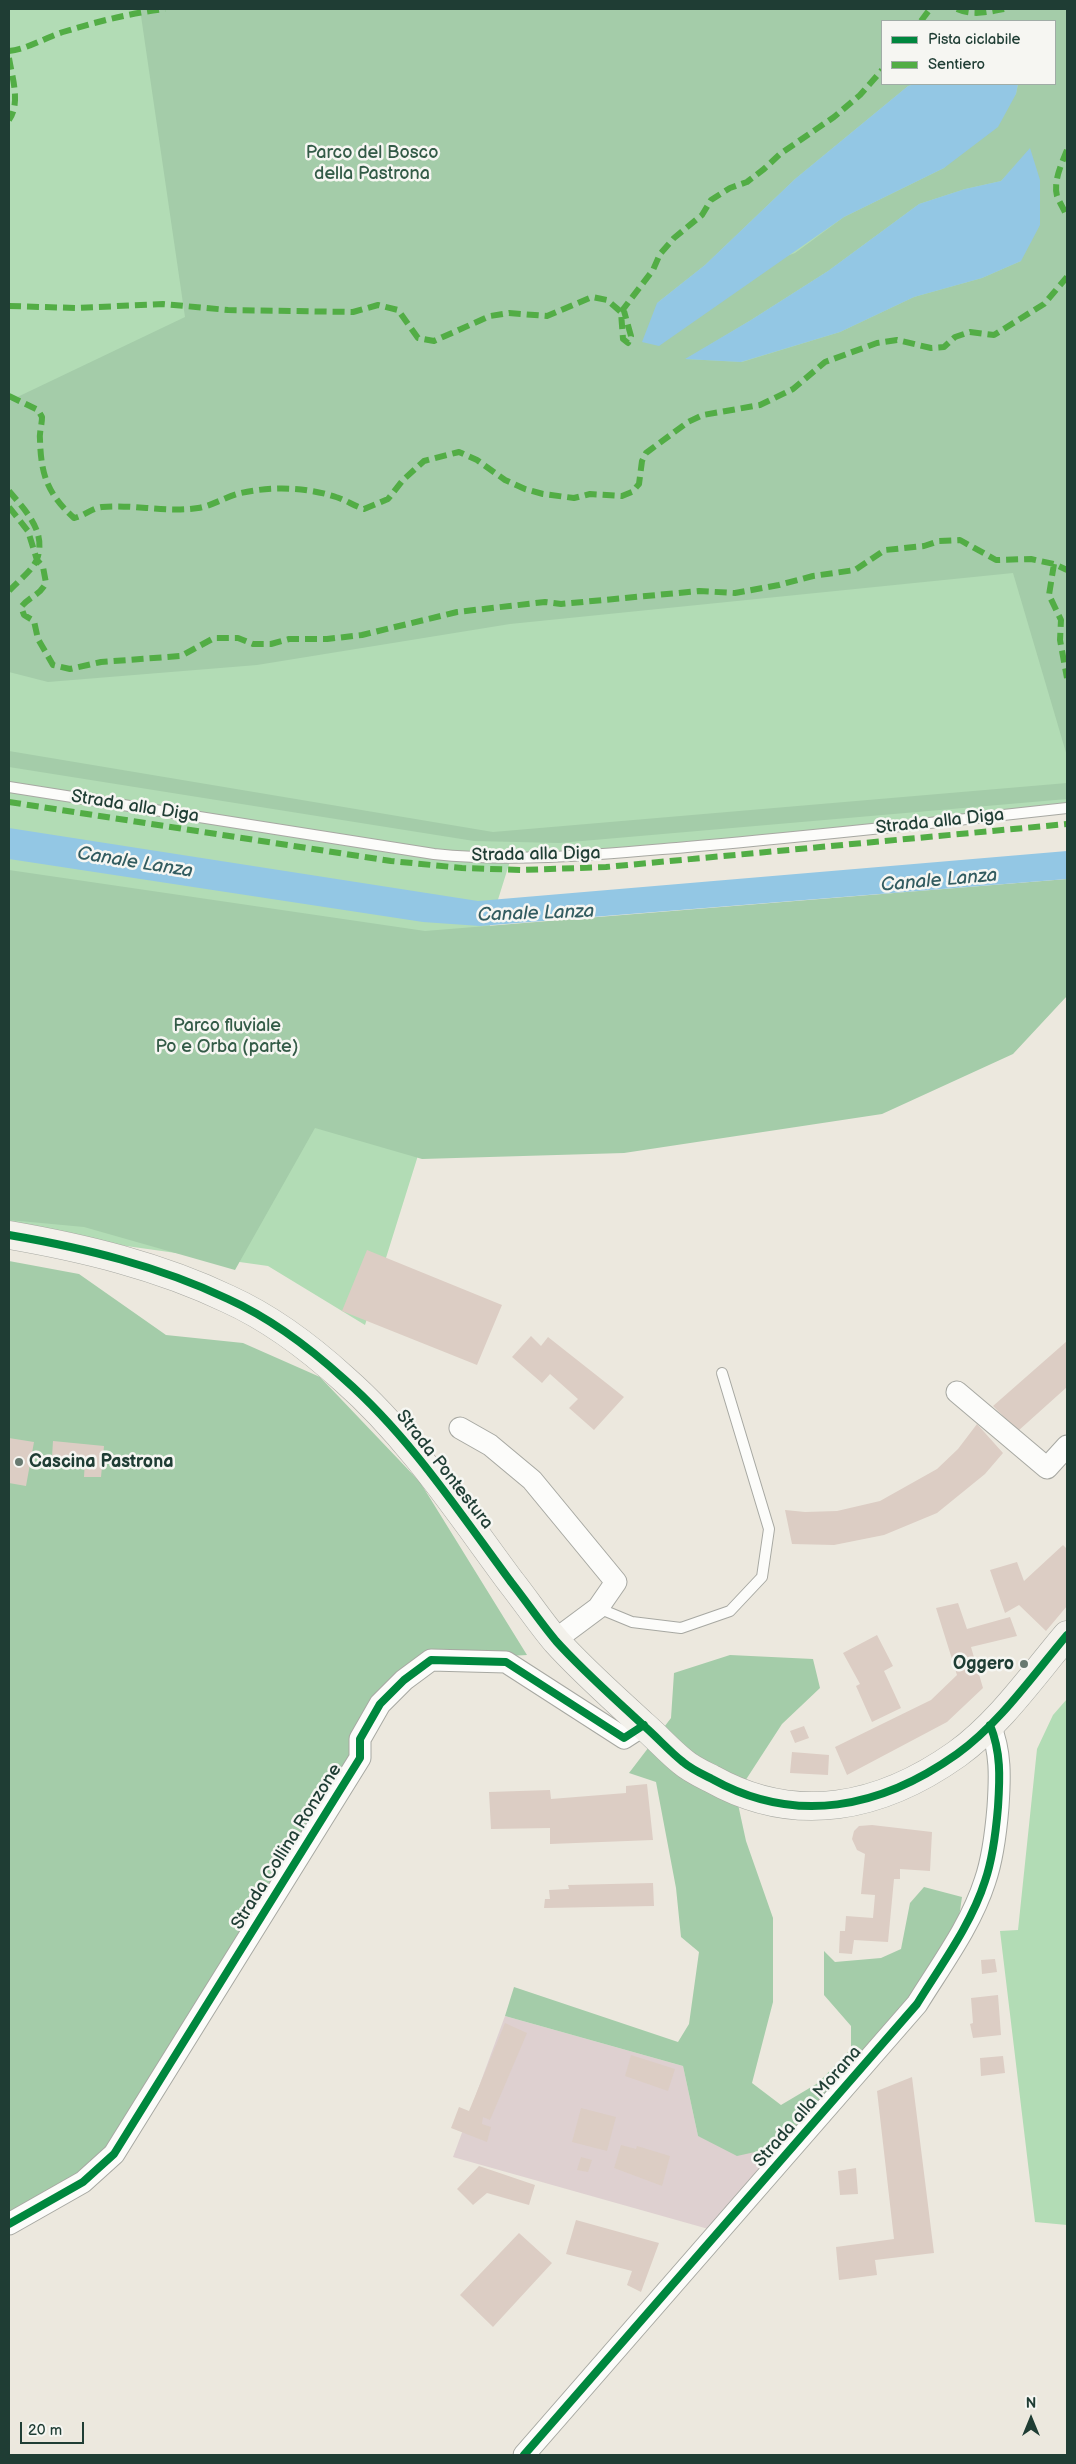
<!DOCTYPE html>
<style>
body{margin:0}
#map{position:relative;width:1076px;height:2464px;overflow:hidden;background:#ece8de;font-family:"Balsamiq Sans",sans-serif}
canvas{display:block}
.frame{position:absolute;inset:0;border:10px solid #1f3d34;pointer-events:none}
.legend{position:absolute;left:881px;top:20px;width:175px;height:65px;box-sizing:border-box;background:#f6f6f2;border:1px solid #a0aca6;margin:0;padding:6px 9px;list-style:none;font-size:15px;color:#1f3d34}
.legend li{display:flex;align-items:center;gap:10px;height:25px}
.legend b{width:25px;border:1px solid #a0aca6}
.north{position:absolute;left:1006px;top:2394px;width:50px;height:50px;-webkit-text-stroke:4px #f6f6f2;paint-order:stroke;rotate:0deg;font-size:14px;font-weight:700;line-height:20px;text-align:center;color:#1f3d34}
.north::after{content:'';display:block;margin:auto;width:18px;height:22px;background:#1f3d34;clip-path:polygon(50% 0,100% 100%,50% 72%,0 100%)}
.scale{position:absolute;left:20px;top:2422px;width:64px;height:22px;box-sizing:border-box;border:2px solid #1f3d34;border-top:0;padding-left:6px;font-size:15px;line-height:18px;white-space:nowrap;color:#1f3d34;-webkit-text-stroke:4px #f6f6f2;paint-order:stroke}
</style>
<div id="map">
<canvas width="1076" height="2464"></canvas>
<div class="frame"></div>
<ul class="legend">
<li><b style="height:6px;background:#00873e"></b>Pista ciclabile</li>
<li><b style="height:6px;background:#52ad45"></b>Sentiero</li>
</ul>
<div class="north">N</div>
<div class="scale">20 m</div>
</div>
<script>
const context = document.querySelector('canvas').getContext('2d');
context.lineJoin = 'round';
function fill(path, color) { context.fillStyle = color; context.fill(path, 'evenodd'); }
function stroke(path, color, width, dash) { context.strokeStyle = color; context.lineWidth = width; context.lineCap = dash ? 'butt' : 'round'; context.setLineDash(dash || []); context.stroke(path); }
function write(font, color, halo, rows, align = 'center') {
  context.font = font + ' "Balsamiq Sans",sans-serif'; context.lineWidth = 5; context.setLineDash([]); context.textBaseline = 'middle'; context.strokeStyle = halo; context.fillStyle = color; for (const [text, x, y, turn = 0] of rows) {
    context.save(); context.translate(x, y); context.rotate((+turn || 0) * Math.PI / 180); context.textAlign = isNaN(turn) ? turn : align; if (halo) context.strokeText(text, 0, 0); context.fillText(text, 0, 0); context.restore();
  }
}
const industrial = new Path2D(`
 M505,2016L683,2066L698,2136L764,2152L791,2144L719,2232L453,2157Z`);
const green = new Path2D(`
 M9,9H1067V810L511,858L365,1325L268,1266L98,1242L9,1234ZM882,21H1055V84H882Z
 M1067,1699V2225L1035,2222L1000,1931L1018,1930L1037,1749L1053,1715Z`);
const forest = new Path2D(`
 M140,9H1067V756L1013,573L510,624L257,665L48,682L9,672V401L185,317ZM882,21H1055V84H1018L1016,94L944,168L844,217L795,253L657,303L705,265L795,179L908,86L915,84H882ZM1030,149L1021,261L982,278L914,297L840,332L742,362L686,359L751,320L828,271L919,204L965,189L1001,181Z
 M9,751L493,832L1067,783V799L559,843L474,841L9,767Z
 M9,870L425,931L1067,879V996L1013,1054L882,1114L624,1153L422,1159L315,1128L235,1270L84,1227L9,1220Z
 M9,1261L79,1274L166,1335L243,1343L320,1377L420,1482L527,1655L416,1661L113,2156L9,2221Z
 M730,1655L813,1659L820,1688L782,1724L736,1795L746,1841L773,1918V2002L752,2083L781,2105L818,2083L851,2049V2026L824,1995V1951L835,1962L881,1958L901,1949L910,1903L924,1887L962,1897L957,1931L917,2004L791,2144L737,2156L698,2136L683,2066L505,2016L514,1987L678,2042L689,2024L699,1952L681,1937L676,1888L656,1782L629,1773L671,1718L674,1673Z`);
const water = new Path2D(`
 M915,84H1018L1016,94L998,127L944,168L844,217L659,346L642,342L657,303L705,265L795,179L908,86Z
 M1030,148L1040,180V225L1021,261L982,278L914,297L840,332L741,362L685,359L751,320L828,271L919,204L965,189L1001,181Z
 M9,828L478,901L1067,851V879L480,926L423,922L9,859Z`);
const building = new Path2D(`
 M367,1250L502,1305L477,1365L342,1311Z
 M531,1336L541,1346L548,1337L624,1397L594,1430L569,1408L578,1399L550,1374L542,1383L512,1357Z
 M1067,1341V1387L1018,1431L993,1406Z
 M977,1424L1003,1453L985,1474L937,1513L884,1535L834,1545L792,1544L785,1510L805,1512L837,1511L880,1501L937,1469L958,1449Z
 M9,1438L34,1442L26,1486L9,1483Z
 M53,1441L104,1446L101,1477H84L85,1459L52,1457Z
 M1063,1545L1067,1549V1606L1046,1631L1019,1605L1005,1613L990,1570L1017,1562L1024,1581Z
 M958,1603L967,1629L1010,1617L1017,1636L971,1647L983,1688L947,1722L847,1775L835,1747L931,1700L957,1675L936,1608Z
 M877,1635L893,1666L884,1671L901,1708L872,1722L856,1686L860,1684L843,1653Z
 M804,1726L809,1738L795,1743L790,1731Z
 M792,1752L829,1755L828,1775L790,1773Z
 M647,1784L653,1840L550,1844V1828L491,1829L489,1792L550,1790L551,1799L626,1793V1786Z
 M872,1825L932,1832L930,1871L900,1869V1879H894L888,1942L854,1940L852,1954L839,1953L840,1931H845L846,1916L873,1918L875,1895L861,1894L865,1854L857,1850L852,1839L854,1831L859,1826Z
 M653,1883L654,1906L544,1908L545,1899H550L549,1890L569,1889L568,1885Z
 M995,1959L997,1972L982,1974L981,1960Z
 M998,1995L1001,2035L973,2038L970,2024L973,2023L971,1998Z
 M505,2023L527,2033L490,2120L483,2117L482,2124L491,2127L487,2142L451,2128L459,2107L469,2111Z
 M631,2055L675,2069L668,2091L625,2076Z
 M1003,2056L1005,2073L981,2076L980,2058Z
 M912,2077L934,2253L875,2260L877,2275L839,2280L836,2247L894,2239L877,2091Z
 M581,2108L616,2117L607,2151L572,2142Z
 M621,2145L636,2149L637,2146L670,2156L662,2186L614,2168Z
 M581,2157L592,2160L588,2172L577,2170Z
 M479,2166L535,2185L529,2205L487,2193L473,2205L457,2189Z
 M856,2168L858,2194L840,2195L838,2171Z
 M576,2220L659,2243L641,2292L627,2285L632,2271L566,2254Z
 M519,2233L552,2263L493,2327L460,2295Z`);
const service = new Path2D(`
 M9,787L434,854C519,863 603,854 687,847C814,836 941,822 1067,808
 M598,1608L632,1622L681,1628L730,1611L762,1577L769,1529L722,1373`);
const minor = new Path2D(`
 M957,1392L1047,1468L1067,1446
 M460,1428L490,1445L532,1480L616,1582L598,1608L555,1640
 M9,2224L83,2182L114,2154L360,1758V1739L380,1704L404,1680L431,1660L506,1662L624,1738L644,1725
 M524,2455L917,2004C941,1965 971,1925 985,1881C993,1858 996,1831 998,1807C1000,1777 1001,1752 990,1725`);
const secondary = new Path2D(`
 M9,1235C84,1248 159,1266 228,1299C270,1318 310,1348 344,1379C410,1437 459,1512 511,1582C526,1601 540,1622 556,1641C583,1671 614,1698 643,1725C657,1737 669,1751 683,1762C691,1769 702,1774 712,1779C796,1826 881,1808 957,1754C1000,1723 1033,1675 1067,1635`);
const quiet = new Path2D(`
 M957,9C973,16 988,12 1004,9
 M921,21L930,9
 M9,51C28,49 44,38 63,32C96,22 130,13 165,9
 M9,58C12,77 21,103 9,120
 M1067,150C1062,163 1053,181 1057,196C1060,204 1065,210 1067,218
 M9,306L76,308L163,304L228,310L353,312L378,305L398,310L418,338L434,341L490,316L509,313L547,316L592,297L607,300L621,312L623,339L628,343L631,336L624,311
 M621,312L653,270L660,254L674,238L702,215L711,200L730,188L747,182L764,169L780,154L834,117L860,95L882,70
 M9,396L38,410L42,417C42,425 39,433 40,440C41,476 48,494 74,518C84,516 92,508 102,507C134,504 166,513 198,508C212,506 227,496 241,493C272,486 306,487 336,497C346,500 354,506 364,509L388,499L403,480L424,461L459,452L477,460L505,480L525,489L543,494L574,498L590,494L622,496L632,492L639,484L642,461L646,453L688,422L703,415L760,405L793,389L825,362L877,343L897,340L931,348L944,347L955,337L970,332L994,335L1044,304L1067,277
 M9,491C25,510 47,532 37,559C33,570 17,582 9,591
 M9,507L28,531L37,560L43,567L46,583C39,596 30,596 21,607L24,615L34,621L38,639L53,665L70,669L101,662L181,656L214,638H238L253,644H271L289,639H327L362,635L457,612L545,602L561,604L699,591L735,593L779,585L813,576L855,570L885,550L924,546L939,541L960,540L996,560L1031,559L1054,564L1067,570
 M1054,564L1049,595L1061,620L1060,640L1067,678
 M9,802L391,861L462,868L522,870L606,867L1067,824`);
const cycleway = new Path2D(`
 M9,1235C84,1248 159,1266 228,1299C270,1318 310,1348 344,1379C410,1437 459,1512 511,1582C526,1601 540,1622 556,1641C583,1671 614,1698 643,1725C657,1737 669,1751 683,1762C691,1769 702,1774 712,1779C796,1826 881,1808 957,1754C1000,1723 1033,1675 1067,1635
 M9,2224L83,2182L114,2154L360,1758V1739L380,1704L404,1680L431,1660L506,1662L624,1738L644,1725
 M524,2455L917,2004C941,1965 971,1925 985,1881C993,1858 996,1831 998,1807C1000,1777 1001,1752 990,1725`);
const markers = [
 [19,1462,5,"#677970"],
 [1024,1664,5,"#677970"]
];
const parkNames = [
 ["Parco del Bosco",372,153],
 ["della Pastrona",372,174],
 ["Parco fluviale",227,1026],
 ["Po e Orba (parte)",227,1047]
];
const streetNames = [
 ["Strada alla Diga",135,807,9],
 ["Strada alla Diga",940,822,-6],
 ["Strada alla Diga",536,855,-1],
 ["Strada Pontestura",444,1470,52],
 ["Strada Collina Ronzone",287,1847,-58],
 ["Strada alla Morana",808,2107,-49]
];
const poiNames = [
 ["Cascina Pastrona",29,1462],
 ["Oggero",1014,1664,"right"]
];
const waterNames = [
 ["Canale Lanza",135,863,9],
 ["Canale Lanza",939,881,-5],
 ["Canale Lanza",536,914,-2]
];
fill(industrial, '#ded0d0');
fill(green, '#b2dcb5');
fill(forest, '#a4cca9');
fill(water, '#93c7e4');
fill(building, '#dccdc4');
stroke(service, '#a7a8a2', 12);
stroke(minor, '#a7a8a2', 23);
stroke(secondary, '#a7a8a2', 29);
stroke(service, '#fcfcfa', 10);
stroke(minor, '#fcfcfa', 21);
stroke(secondary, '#f3f1eb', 28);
stroke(quiet, '#52ad45', 6, [12, 6]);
stroke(cycleway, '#00873e', 8);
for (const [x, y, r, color] of markers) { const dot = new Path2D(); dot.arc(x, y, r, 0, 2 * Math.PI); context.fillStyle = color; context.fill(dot); stroke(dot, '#f6f6f2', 2); }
write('18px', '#335b47', '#f6f6f2', parkNames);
write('18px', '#1f3d34', '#f6f6f2', streetNames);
write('bold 18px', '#1f3d34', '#f6f6f2', poiNames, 'left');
write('italic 19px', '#325c60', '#f6f6f2', waterNames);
</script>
